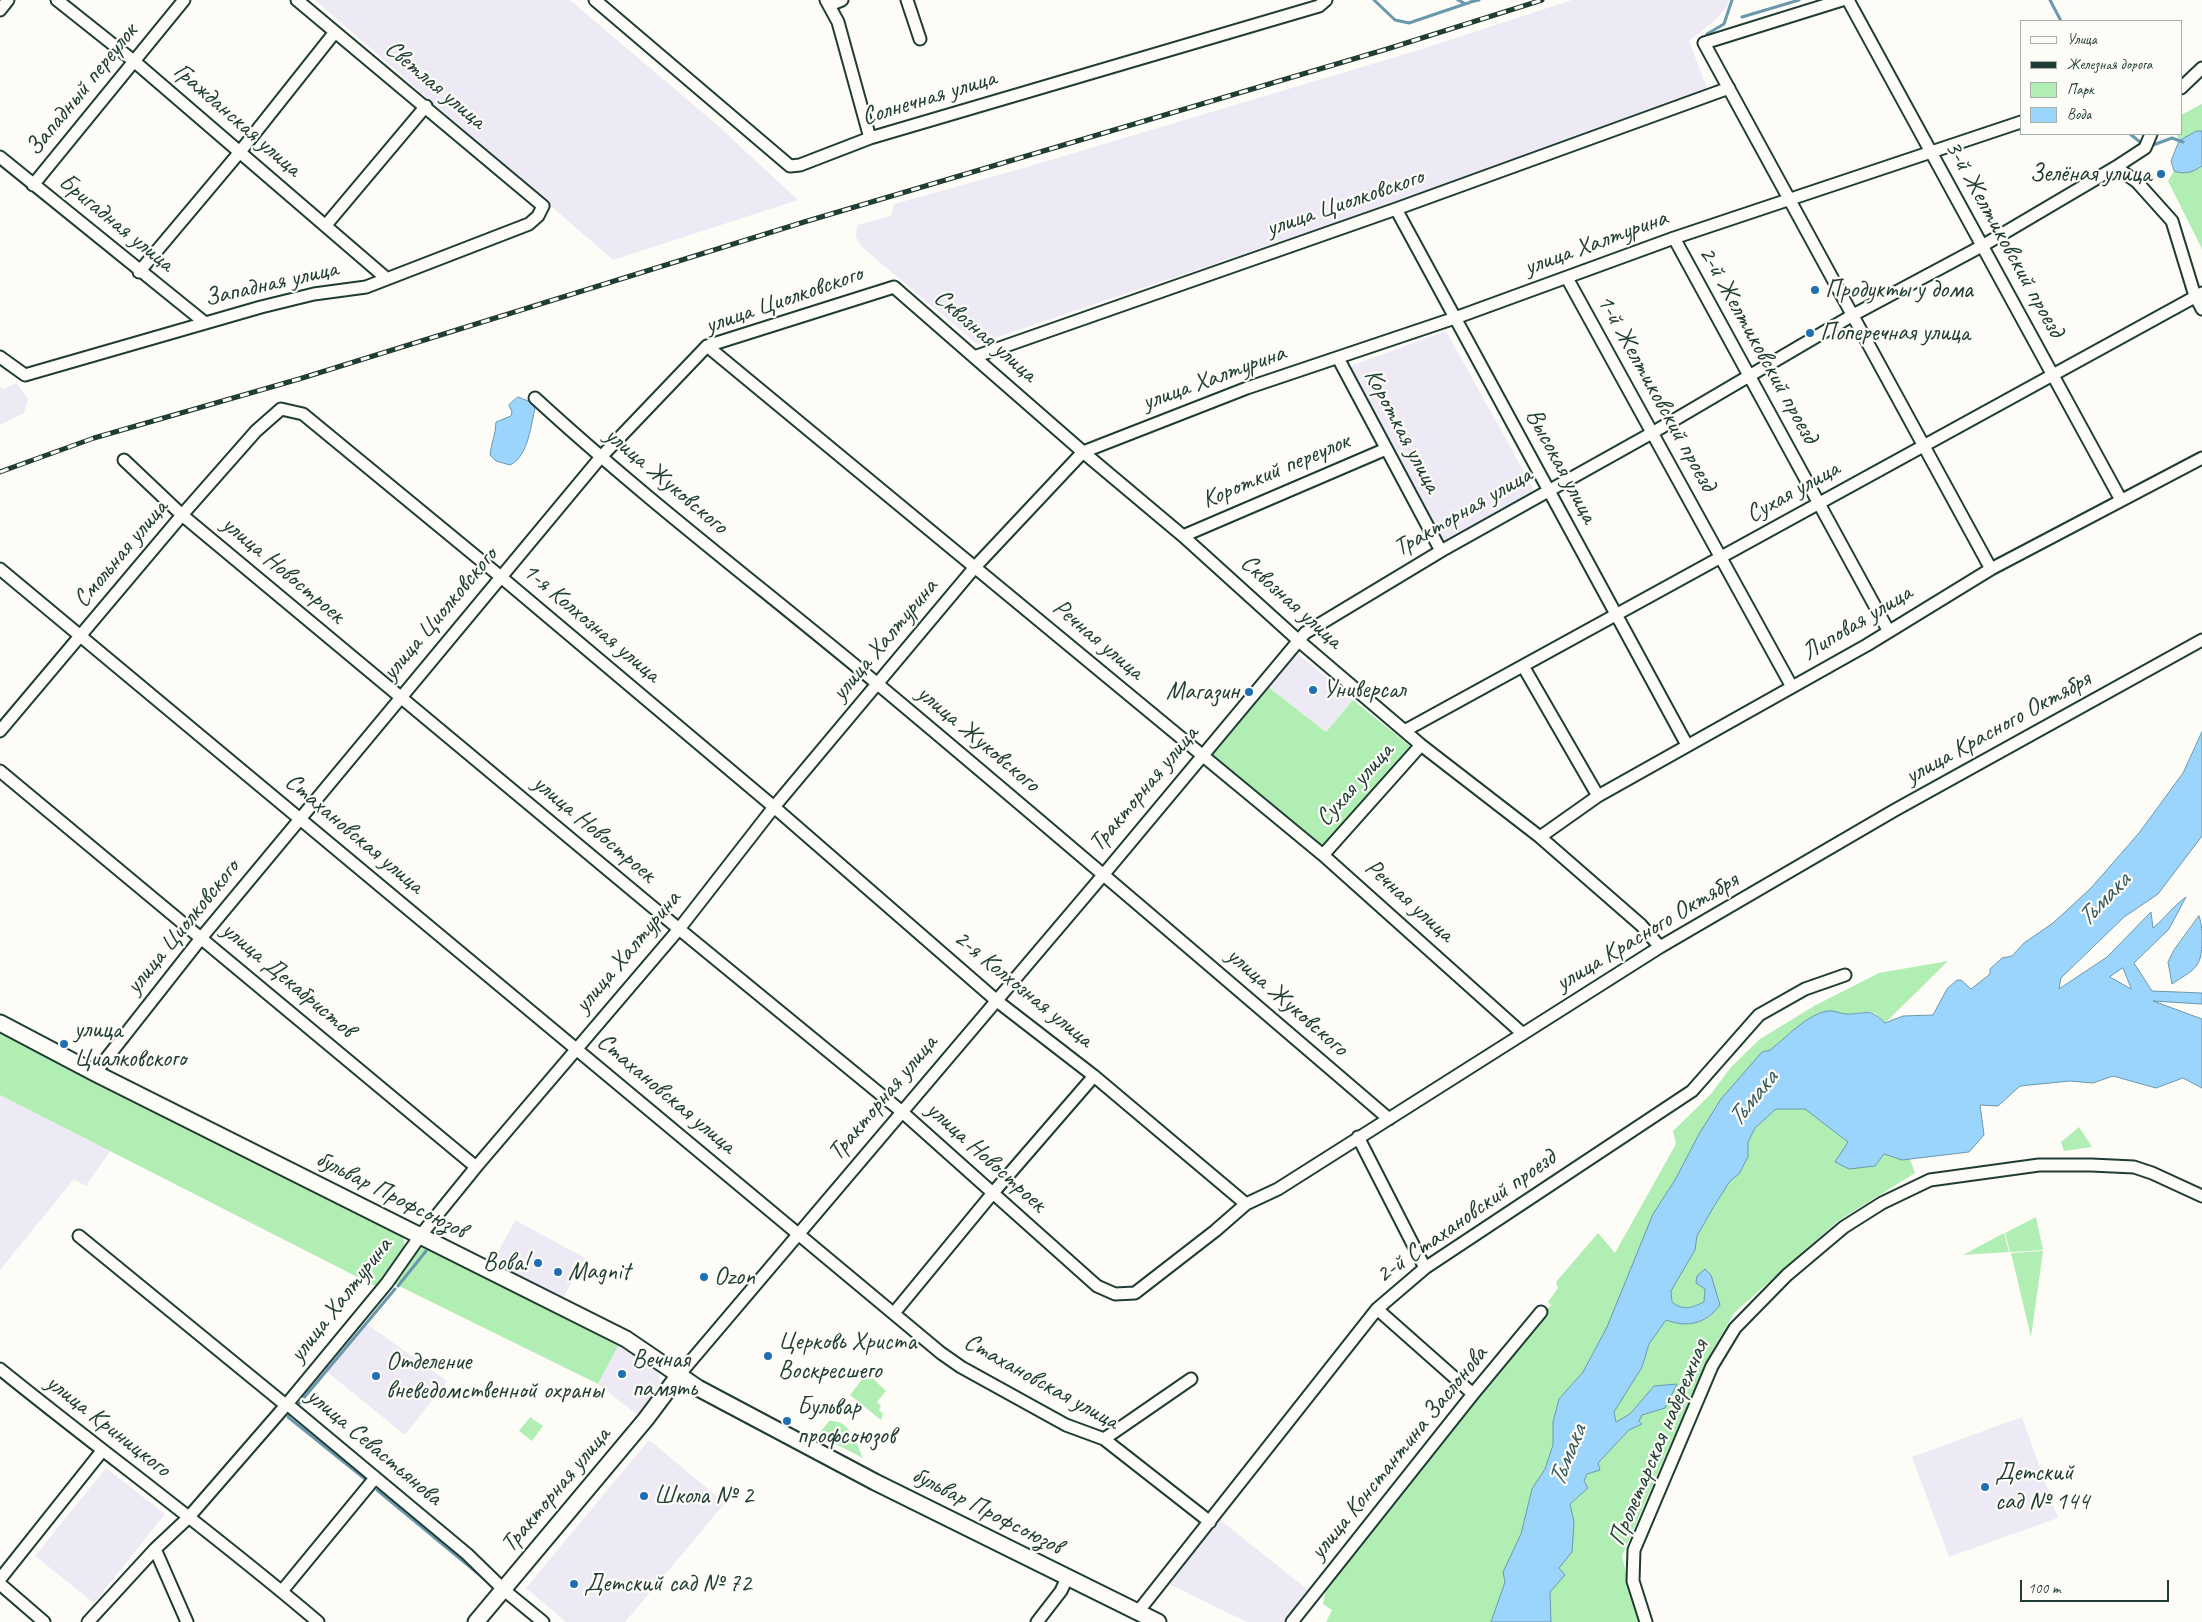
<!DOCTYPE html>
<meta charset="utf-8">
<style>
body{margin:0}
#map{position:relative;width:2202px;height:1622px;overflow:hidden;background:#fdfcf7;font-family:Caveat,sans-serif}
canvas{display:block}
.legend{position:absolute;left:2020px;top:20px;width:162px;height:115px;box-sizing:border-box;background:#fdfcf7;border:1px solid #a4b0a9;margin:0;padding:6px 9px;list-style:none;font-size:15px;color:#1f3d34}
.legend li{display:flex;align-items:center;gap:10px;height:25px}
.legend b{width:25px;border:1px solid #a4b0a9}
.scale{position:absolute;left:2020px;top:1580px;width:149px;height:22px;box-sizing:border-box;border:2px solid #1f3d34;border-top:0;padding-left:6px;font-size:15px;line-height:18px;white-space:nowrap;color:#1f3d34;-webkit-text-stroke:4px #fdfcf7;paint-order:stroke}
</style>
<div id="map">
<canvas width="2202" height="1622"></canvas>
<ul class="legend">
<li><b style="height:6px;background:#fdfcf7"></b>Улица</li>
<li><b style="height:6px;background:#1f3d34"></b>Железная дорога</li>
<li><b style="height:14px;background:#b1eeb4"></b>Парк</li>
<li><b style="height:14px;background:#9cd5fc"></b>Вода</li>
</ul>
<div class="scale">100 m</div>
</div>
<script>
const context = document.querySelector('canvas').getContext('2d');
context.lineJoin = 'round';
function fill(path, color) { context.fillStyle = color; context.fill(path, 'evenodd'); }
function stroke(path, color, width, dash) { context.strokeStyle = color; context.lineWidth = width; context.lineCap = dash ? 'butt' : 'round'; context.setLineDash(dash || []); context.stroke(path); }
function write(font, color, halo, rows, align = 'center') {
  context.font = font + ' Caveat,sans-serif'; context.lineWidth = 4.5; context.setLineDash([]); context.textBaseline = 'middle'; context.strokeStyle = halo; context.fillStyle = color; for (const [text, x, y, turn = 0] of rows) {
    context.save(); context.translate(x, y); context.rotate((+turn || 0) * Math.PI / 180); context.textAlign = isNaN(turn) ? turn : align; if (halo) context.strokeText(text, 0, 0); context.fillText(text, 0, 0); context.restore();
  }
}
const built = new Path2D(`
 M315,0H570L717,125L798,200L613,260Z
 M1572,0H1729L1727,7L1714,21L1689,41L1709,93L1402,200L977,344L863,248L856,237L857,225L891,216L894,204L1027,167L1419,50Z
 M1446,331L1534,490L1445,544L1351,377V370L1353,365Z
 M16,383L28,399L24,413L0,425V386L2,390Z
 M1296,652L1353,700L1326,732L1267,686Z
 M0,1095L110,1151L86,1186L74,1179L0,1270Z
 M515,1220L585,1258L563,1298L493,1262Z
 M361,1320L447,1381L405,1435L321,1367Z
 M618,1346L653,1364L659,1374L660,1387L640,1417L598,1384Z
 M2022,1417L2058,1518L1949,1557L1912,1457Z
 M649,1440L725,1503L625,1622H566L526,1588Z
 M106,1468L165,1514L94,1603L35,1556Z
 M1219,1519L1308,1590L1284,1622H1247L1169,1584Z`);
const green = new Path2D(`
 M2202,104V131L2179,141L2177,134H2181V115Z
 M2202,166V249L2168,181L2174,171C2185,175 2193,172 2202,166Z
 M1267,686L1326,732L1353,700L1410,746L1321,850L1209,757Z
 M1948,961L1885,1023L1875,1013L1866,1012L1846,1014L1828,1011L1802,1025L1770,1050L1699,1134L1607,1327L1583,1372L1559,1399L1553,1422V1445L1545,1469L1532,1489L1521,1534L1491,1622H1326L1332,1610L1323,1604L1327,1585L1551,1305L1548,1302L1558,1288L1556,1282L1598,1233L1615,1253L1676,1144L1673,1131L1711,1094L1731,1067L1760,1039L1814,1006L1879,973Z
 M0,1034L220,1146L399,1233L404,1240L405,1250L377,1287L0,1095Z
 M1776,1108L1805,1109L1848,1142L1835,1162L1849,1169L1875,1166L1884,1154L1902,1160L1910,1159L1915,1173L1838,1221L1734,1313L1707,1360L1622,1556L1631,1592L1642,1622H1551L1550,1591L1565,1575L1558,1568L1574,1522L1570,1504L1588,1488L1584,1481L1587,1474L1629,1430L1642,1424L1639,1421L1654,1386L1630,1414L1616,1422L1614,1412L1642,1367L1649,1344L1666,1320C1686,1328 1706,1324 1720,1305L1717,1297L1705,1289L1704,1302C1691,1308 1684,1311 1672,1302L1671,1291L1695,1250L1697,1236L1713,1208L1730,1181L1739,1174L1748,1157V1142L1755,1128Z
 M2079,1127L2092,1147L2064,1151L2061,1142Z
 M2036,1217L2043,1250L2010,1252L2005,1233Z
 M2004,1233L2009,1252L1963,1255Z
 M422,1246L618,1346L598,1384L393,1283Z
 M2043,1251L2031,1337L2011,1253Z
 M867,1373L886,1391L877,1402L881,1406L879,1410L883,1414L881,1420L850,1395Z
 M530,1417L543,1426L532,1441L519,1431Z
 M829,1421C850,1419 856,1442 863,1458L818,1435Z`);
const water = new Path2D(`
 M2197,131H2202V166C2193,172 2185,175 2174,171L2171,161L2179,141Z
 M518,397L536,404C531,423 529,456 510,465L496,461L490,455C491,443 496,434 496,422L511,416L512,412L509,405Z
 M2202,732V836L2158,894L2124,917L2061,978L2059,989L2107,957L2151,912L2153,928C2165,918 2173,906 2186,897L2169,929L2134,963L2152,991L2202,993V1004L2153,1001L2202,1019V1088L2183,1078L2156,1088L2113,1076L2093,1083L2070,1081L2020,1086L1998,1106L1980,1105L1984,1135L1969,1152L1902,1160L1884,1154L1875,1166L1849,1169L1835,1162L1848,1142L1805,1109H1776L1755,1128L1748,1142V1157L1739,1174L1730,1181L1713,1208L1697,1236L1695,1250L1671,1291L1672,1302C1684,1311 1691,1308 1704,1302L1705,1289L1696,1283L1697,1276L1705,1269L1711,1275L1720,1305C1706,1324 1687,1328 1666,1320L1649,1344L1642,1367L1614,1412L1616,1422L1630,1414L1654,1386L1677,1384L1665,1408L1642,1415L1639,1421L1642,1424L1629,1430L1598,1463L1600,1470L1587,1474L1584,1481L1588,1488L1570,1504L1574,1522L1572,1552L1559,1568L1565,1575L1550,1592L1551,1622H1491L1505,1582L1503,1572L1521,1534L1532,1489L1545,1469L1553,1445V1422L1559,1399L1583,1372L1607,1327L1653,1214L1675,1180L1699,1134L1721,1099L1762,1052L1770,1050C1786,1038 1807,1014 1828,1011C1834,1010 1841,1014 1847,1014C1867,1014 1869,1007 1885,1023L1903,1016L1933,1015L1947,989L1957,980H1961L1971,989L1990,974V969L2002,958L2012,956L2024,943L2053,923L2091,888L2139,833L2183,773ZM2123,968L2131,988V989L2110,977Z
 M2199,916C2202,925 2202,932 2202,940C2202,969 2194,969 2172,984L2168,962L2174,950Z`);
const stream = new Path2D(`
 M1374,0L1395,20L1409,23L1471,2
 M1458,0L1464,3
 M2050,0L2061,21
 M1470,2L1479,0
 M1742,17L1799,0
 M1707,34L1724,24L1732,0
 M2130,134L2140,142
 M2153,145L2172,138L2183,142
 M398,1286L426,1251
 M297,1406L395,1289
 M290,1414L288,1417L365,1479
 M377,1490L487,1581`);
const minor = new Path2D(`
 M57,0L135,62L386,278
 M595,0L790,166L800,165L870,138L1319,6L1326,0
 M826,0L838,22L870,138
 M907,0L920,39
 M1842,0L1704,43L1991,569
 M1848,0L2121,500
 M830,5L842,0
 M0,10L8,0
 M2181,88L2202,68
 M0,157L204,322
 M2116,167L2137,182L2172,221L2195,296L2202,309
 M33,185L184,0
 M1396,209L1687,745
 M326,225L426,106
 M1674,238L1888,630
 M139,272L239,153L335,32
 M1567,278L1792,687
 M707,346L1323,855L1523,1034
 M0,357L25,375L261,307L314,294L366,287L529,224L538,216L543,206L297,0
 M974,357L1396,209L1729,88
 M1338,358L1441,551
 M535,398C646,500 765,590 880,686C1051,829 1220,974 1389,1119
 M124,460L182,515L679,929L901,1111L1097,1286L1115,1294L1135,1293L1215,1231L1246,1204L1278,1189L1660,947L1895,810L2202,640
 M1183,536L1386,449
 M0,569L941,1353L961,1367L1066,1425L1104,1439L1210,1522
 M1523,666L1598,796
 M1406,730L2202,293
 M0,731L182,515L256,431L281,409L303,414L501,577L774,807L997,1001L1094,1076L1246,1204
 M0,771L476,1167
 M1540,837L1598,796L1867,645L1991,569L2202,458
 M1323,855L1421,745
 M95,1073L202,937L600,458L707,346L894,287L1083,452L1183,536L1299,641L1421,745L1540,837L1641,925L1660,947
 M1358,1137L1425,1268
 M79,1236L282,1402L287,1404L467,1554L504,1590L543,1622
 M1377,1309L1473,1394
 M894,1313L992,1194L1094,1076
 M0,1369C105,1454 215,1534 318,1622
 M679,1375L1104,874L1305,633L1441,551L1652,433L1853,315L1982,246L2116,167L2145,148L2151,134
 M1104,1439L1191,1379
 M155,1549L187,1622
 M0,1579L102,1451
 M0,1584L44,1622
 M282,1591L375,1478
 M1137,1613L1377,1309L1425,1268L1692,1091L1759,1015L1805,989L1845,975
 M88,1622L155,1549L188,1518L287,1404L387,1283L420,1236L476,1167L679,929L774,807L975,567L1083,452L1247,388L1455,318L1674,238L2021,122
 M1037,1622L1061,1591L1067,1578
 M1292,1622L1473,1394L1541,1312
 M1646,1622L1633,1581L1634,1550L1712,1366L1735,1328L1787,1275L1844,1227L1882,1203L1930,1180L2039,1165H2091L2134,1167L2152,1173L2202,1196`);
const major = new Path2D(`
 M0,1023L95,1073L626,1339L698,1388L875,1482L1158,1622
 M476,1622L646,1419L679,1375`);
const rail = new Path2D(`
 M0,472L94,438L299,379L804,222L1387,49L1542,0`);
const markers = [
 [2161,174,5,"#1f6fb2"],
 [1815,290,5,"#1f6fb2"],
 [1810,333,5,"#1f6fb2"],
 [1313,690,5,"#1f6fb2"],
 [1249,692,5,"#1f6fb2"],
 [64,1044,5,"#1f6fb2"],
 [538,1263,5,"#1f6fb2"],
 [558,1272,5,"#1f6fb2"],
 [704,1277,5,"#1f6fb2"],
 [768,1356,5,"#1f6fb2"],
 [622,1374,5,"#1f6fb2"],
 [376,1376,5,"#1f6fb2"],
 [787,1421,5,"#1f6fb2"],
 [1985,1487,5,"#1f6fb2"],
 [644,1496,5,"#1f6fb2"],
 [574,1584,5,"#1f6fb2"]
];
const streetNames = [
 ["Светлая улица",435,85,40],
 ["Западный переулок",82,90,-51],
 ["Солнечная улица",929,98,-17],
 ["Гражданская улица",237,120,41],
 ["улица Циолковского",1345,203,-19],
 ["Бригадная улица",116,223,39],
 ["3-й Желтиковский проезд",2004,239,61],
 ["улица Халтурина",1596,243,-20],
 ["Западная улица",271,284,-13],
 ["улица Циолковского",784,300,-19],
 ["Сквозная улица",985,336,41],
 ["2-й Желтиковский проезд",1758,345,61],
 ["улица Халтурина",1214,378,-20],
 ["1-й Желтиковский проезд",1656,393,61],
 ["Короткая улица",1402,431,62],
 ["Высокая улица",1561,466,62],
 ["Короткий переулок",1276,471,-23],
 ["улица Жуковского",666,481,40],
 ["Сухая улица",1793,492,-29],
 ["Тракторная улица",1463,512,-30],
 ["Смольная улица",121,554,-50],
 ["улица Новостроек",283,570,40],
 ["Сквозная улица",1291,602,42],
 ["улица Циолковского",440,614,-50],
 ["1-я Колхозная улица",591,623,40],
 ["Липовая улица",1857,623,-31],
 ["улица Халтурина",885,640,-50],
 ["Речная улица",1098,640,40],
 ["улица Красного Октября",1998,728,-29],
 ["улица Жуковского",978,739,40],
 ["Сухая улица",1355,785,-48],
 ["Тракторная улица",1144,789,-50],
 ["улица Новостроек",594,829,40],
 ["Стахановская улица",354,834,40],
 ["Речная улица",1409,901,42],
 ["улица Циолковского",183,927,-51],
 ["улица Красного Октября",1647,932,-31],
 ["улица Халтурина",628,952,-50],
 ["улица Декабристов",288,980,40],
 ["2-я Колхозная улица",1023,989,39],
 ["улица Жуковского",1287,1002,41],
 ["Стахановская улица",666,1094,40],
 ["Тракторная улица",883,1098,-50],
 ["улица Новостроек",986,1157,42],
 ["бульвар Профсоюзов",391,1195,27],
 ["2-й Стахановский проезд",1466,1217,-35],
 ["улица Халтурина",341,1300,-52],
 ["Стахановская улица",1041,1382,29],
 ["улица Криницкого",108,1426,38],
 ["Пролетарская набережная",1659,1443,-67],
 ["улица Севастьянова",374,1447,40],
 ["улица Константина Заслонова",1399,1453,-51],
 ["Тракторная улица",556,1490,-50],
 ["бульвар Профсоюзов",987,1511,27]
];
const poiNames = [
 ["Зелёная улица",2151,174,"right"],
 ["Продукты у дома",1825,290],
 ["Поперечная улица",1820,333],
 ["Универсал",1323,690],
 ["Магазин",1239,692,"right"],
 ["улица",74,1030],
 ["Циалковского",74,1059],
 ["Вова!",528,1263,"right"],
 ["Magnit",568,1272],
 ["Ozon",714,1277],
 ["Церковь Христа",778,1342],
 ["Воскресшего",778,1371],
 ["Вечная",632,1360],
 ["память",632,1389],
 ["Отделение",386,1362],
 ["вневедомственной охраны",386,1391],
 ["Бульвар",797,1407],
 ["профсоюзов",797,1436],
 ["Детский",1995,1473],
 ["сад № 144",1995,1502],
 ["Школа № 2",654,1496],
 ["Детский сад № 72",584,1584]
];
const waterNames = [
 ["Тьмака",2104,900,-46],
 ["Тьмака",1753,1099,-51],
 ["Тьмака",1568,1456,-68]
];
fill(built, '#eeeaf5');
fill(green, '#b1eeb4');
fill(water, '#9cd5fc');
stroke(water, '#6a98ac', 1);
stroke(stream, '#6a98ac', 3);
stroke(minor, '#1f3d34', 15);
stroke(major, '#1f3d34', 19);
stroke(minor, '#fdfcf7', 11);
stroke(major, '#fdfcf7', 15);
stroke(rail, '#1f3d34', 5);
stroke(rail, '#fdfcf7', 3, [9]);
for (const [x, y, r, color] of markers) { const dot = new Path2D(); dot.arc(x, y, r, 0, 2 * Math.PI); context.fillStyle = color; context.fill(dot); stroke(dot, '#fdfcf7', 2); }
write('25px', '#1f3d34', '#fdfcf7', streetNames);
write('25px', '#1f3d34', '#fdfcf7', poiNames, 'left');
write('italic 26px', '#385b5c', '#fdfcf7', waterNames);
</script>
